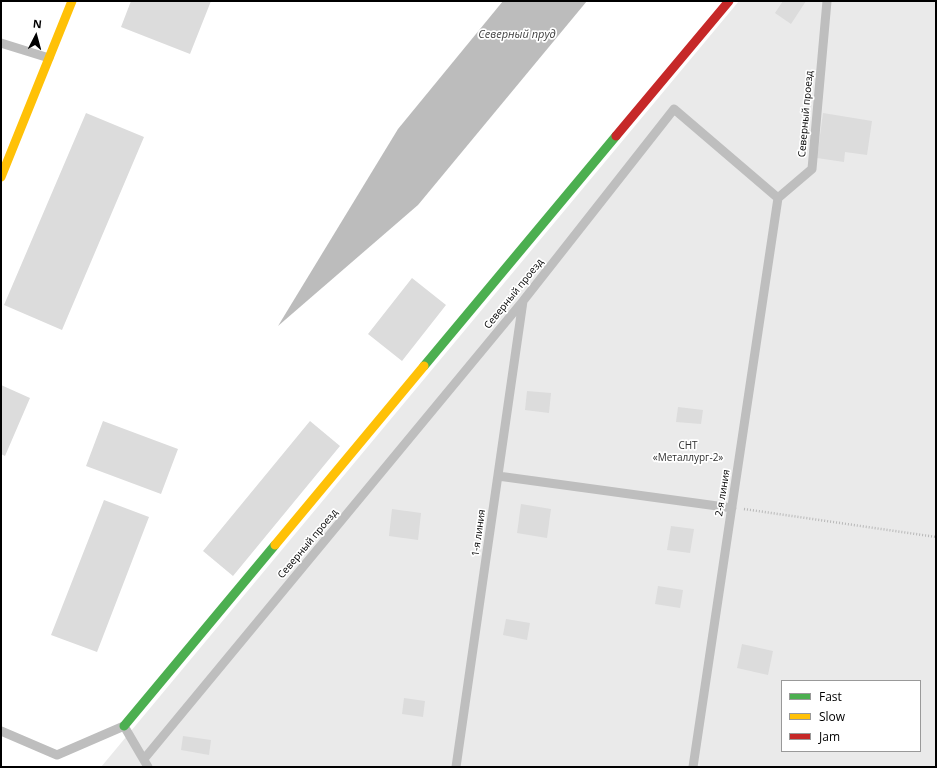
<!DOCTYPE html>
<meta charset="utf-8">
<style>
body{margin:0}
#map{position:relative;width:937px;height:768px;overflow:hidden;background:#fff;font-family:"Open Sans",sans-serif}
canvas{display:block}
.frame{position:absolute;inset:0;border:2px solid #000;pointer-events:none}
.legend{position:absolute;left:781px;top:680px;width:140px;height:72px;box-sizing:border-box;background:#fff;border:1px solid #999;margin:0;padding:5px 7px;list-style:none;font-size:12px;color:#000}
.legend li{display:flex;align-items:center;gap:8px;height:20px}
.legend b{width:20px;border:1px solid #999}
.north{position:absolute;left:16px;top:16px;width:40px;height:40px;-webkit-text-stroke:3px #fff;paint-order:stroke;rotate:6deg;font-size:11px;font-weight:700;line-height:16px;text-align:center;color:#000}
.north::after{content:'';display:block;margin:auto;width:14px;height:18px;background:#000;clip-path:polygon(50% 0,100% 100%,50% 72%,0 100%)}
</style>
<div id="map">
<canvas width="937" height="768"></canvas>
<div class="frame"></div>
<ul class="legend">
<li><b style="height:5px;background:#4caf50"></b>Fast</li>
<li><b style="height:5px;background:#ffc107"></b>Slow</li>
<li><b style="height:5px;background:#c62828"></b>Jam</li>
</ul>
<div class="north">N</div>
</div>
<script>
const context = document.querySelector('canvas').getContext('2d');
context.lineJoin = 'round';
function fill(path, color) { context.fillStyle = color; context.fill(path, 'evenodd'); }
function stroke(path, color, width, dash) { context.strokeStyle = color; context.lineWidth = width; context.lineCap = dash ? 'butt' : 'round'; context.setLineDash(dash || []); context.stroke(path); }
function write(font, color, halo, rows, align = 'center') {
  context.font = font + ' "Open Sans",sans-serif'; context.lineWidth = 3.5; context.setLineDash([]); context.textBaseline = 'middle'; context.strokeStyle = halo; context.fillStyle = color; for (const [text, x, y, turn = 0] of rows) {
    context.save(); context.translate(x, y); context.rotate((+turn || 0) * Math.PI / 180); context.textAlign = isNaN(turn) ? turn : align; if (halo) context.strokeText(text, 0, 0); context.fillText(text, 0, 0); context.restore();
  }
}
const green = new Path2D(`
 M739,1H936V767H101ZM782,681H920V751H782Z`);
const water = new Path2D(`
 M503,1H587L418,205L278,326L398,129Z`);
const building = new Path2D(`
 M131,1H211L190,54L121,27Z
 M783,1H806L791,24L775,13Z
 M86,113L144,137L62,330L4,305Z
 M823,113L872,121L867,155L845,152L844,162L817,158Z
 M412,278L446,305L402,361L368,334Z
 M1,385L30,398L5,456L1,454Z
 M527,391L551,393L549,413L525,410Z
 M678,407L703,410L701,424L676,422Z
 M103,421L178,449L161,494L86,466Z
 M310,421L340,446L233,576L203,551Z
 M104,500L149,517L97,652L51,635Z
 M521,504L551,509L547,538L517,533Z
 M392,509L421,513L418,540L389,536Z
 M671,526L694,529L690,553L667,550Z
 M658,586L683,590L680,608L655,604Z
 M506,619L530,623L527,640L503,635Z
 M742,644L773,651L768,675L737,668Z
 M404,698L425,701L423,717L402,714Z
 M183,736L211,740L209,755L181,750Z`);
const path = new Path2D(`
 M744,509L936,537`);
const lane = new Path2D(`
 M1,43L49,58
 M778,198L812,169L827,1
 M498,476L732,508
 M1,731L57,755L124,726L148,767
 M144,759L523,301L674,109L778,198
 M456,767L523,301
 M693,767L778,198`);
const fast = new Path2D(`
 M424,366L616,136
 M124,726L275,545`);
const slow = new Path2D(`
 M1,177L72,1
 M275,545L424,366`);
const jam = new Path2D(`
 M616,136L729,1`);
const streetNames = [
 ["Северный проезд",806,114,-85],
 ["Северный проезд",514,294,-51],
 ["2-я линия",723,493,-81],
 ["1-я линия",479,533,-82],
 ["Северный проезд",308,544,-50]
];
const parkNames = [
 ["СНТ",688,446],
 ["«Металлург-2»",688,458]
];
const waterNames = [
 ["Северный пруд",517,35]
];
fill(green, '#eaeaea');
fill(water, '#bcbcbc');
fill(building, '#dcdcdc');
stroke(path, '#b8b8b8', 2.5, [1, 2]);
stroke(lane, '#bebebe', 9);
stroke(fast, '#4caf50', 9);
stroke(slow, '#ffc107', 9);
stroke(jam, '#c62828', 9);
write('10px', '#000', '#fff', streetNames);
write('10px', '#2f2f2f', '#fff', parkNames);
write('italic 11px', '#404040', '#fff', waterNames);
</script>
